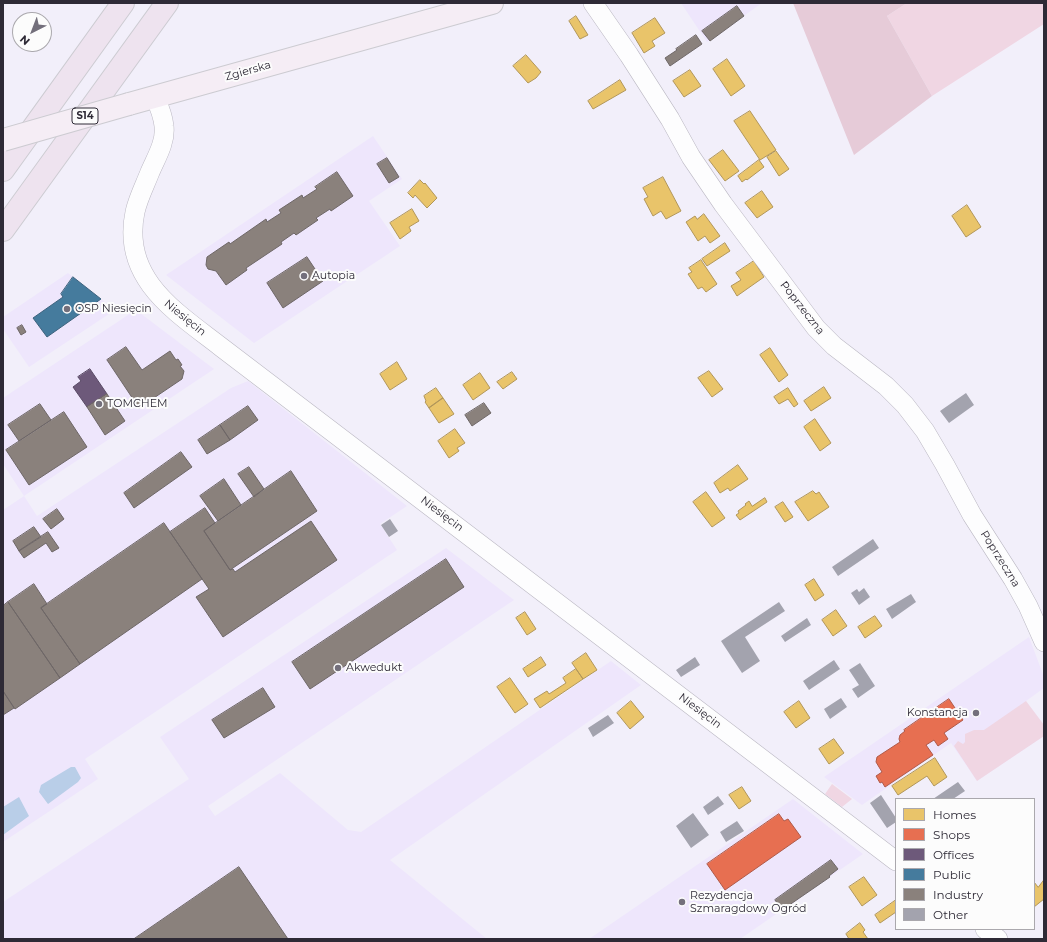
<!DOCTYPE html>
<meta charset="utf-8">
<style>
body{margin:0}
#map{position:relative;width:1047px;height:942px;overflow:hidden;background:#f2effa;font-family:Montserrat,sans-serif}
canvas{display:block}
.frame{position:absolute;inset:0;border:4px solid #2e2a36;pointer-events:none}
.legend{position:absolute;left:895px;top:798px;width:140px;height:132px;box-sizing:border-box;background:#fcfcfc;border:1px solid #aaa8ad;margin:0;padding:5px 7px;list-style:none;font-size:12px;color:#2e2a36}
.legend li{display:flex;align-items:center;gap:8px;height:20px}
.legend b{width:20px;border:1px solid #aaa8ad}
.north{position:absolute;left:12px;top:12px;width:40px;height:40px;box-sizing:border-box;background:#fcfcfc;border:1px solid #aaa8ad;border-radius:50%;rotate:222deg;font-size:11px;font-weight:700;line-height:16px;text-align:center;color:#2e2a36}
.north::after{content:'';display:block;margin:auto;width:14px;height:18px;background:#736f7b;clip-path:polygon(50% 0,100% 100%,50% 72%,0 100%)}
</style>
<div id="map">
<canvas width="1047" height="942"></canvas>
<div class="frame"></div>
<ul class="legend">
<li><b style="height:11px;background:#e9c46a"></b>Homes</li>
<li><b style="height:11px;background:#e76f51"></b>Shops</li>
<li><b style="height:11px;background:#6d597a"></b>Offices</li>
<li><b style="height:11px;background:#457b9d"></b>Public</li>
<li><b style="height:11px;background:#8a817c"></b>Industry</li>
<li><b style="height:11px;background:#a3a3ae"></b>Other</li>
</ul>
<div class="north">N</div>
</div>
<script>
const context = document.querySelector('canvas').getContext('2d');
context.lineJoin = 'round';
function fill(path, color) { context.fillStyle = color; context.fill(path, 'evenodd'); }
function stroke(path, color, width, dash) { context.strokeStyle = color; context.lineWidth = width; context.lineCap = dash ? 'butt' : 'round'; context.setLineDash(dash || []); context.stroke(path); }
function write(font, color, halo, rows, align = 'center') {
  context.font = font + ' Montserrat,sans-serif'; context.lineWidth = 4; context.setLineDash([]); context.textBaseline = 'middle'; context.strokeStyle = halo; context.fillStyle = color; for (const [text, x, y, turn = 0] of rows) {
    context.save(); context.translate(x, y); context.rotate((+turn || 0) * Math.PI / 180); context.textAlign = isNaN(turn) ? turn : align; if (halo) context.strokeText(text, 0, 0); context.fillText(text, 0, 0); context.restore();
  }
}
const built = new Path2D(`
 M681,3H762L707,42Z
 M373,136L402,179L369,201L400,246L254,343L166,275Z
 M68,273L115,310L29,367L3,329V317Z
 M131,313H140L214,369L24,496L37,516L231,388L248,381L407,506L380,524L397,550L85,759L98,779L3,842V510L24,496L3,464V398Z
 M446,548L514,600L208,806L215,816L280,773L348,830L361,832L458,766L611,661L641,685L390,860L487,939H3V902L189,779L160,737Z
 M1029,637L1044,677V688L1026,701L1044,725V736L977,781L951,743L862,805L824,777Z
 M793,799L863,854L740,939H589Z`);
const green = new Path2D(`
 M907,3H1044V24L932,96L887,16Z
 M1026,701L1044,725V736L977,781L954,746L958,741L963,744L965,742V734L974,730H984Z
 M832,784L852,799L842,807L825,794Z`);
const forest = new Path2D(`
 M793,3H907L887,16L932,96L854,155Z`);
const water = new Path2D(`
 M71,767H75L81,778L78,782L48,804L39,792L41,785Z
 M19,797L29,816L3,835V807Z`);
const homes = new Path2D(`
 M576,16L588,35L580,39L569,21Z
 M655,18L665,33L652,41L655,46L644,53L632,33Z
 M526,55L541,72L536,78L528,83L513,66Z
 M727,59L745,86L731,96L713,69Z
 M690,70L701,86L684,97L673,81Z
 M620,80L626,90L593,109L588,101Z
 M750,111L776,150L760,160L734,121Z
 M723,150L739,171L725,181L709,160Z
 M776,151L789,169L779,176L767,157Z
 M759,160L764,167L747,180L746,179L742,182L738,176Z
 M663,177L681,211L666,219L661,211L653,216L644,199L648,197L643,188Z
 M420,180L424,184L425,183L437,198L427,208L415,195L413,198L408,193Z
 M762,191L773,207L757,218L745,203Z
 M967,205L981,227L966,237L952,216Z
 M412,209L419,221L409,227L411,231L400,239L390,223Z
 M704,214L720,236L710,243L705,236L698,241L686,222L695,216L697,219Z
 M725,243L730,251L707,266L702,259Z
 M701,260L717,284L706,292L702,287L698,289L688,274L692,272L689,268Z
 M754,261L764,277L737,296L731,286L741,280L736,273Z
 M770,348L788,375L779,382L760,355Z
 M397,362L407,379L390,390L380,374Z
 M709,371L723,389L712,397L698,378Z
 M512,372L517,379L503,389L497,382Z
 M480,373L490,388L473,400L463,385Z
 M824,387L831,398L811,411L804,401Z
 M436,388L443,398L429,408L425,402L426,401L424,396Z
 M788,388L798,404L794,407L788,399L779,404L774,397Z
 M443,398L454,414L439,423L429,408Z
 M815,419L831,443L820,451L804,427Z
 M455,429L465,443L457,448L459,451L449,458L438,441Z
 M738,465L748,479L730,491L728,488L720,493L714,483Z
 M813,491L816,494L819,492L829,507L808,521L795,502Z
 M706,492L725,518L712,527L693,502Z
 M765,498L767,502L740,520L736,515L739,513L738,511L746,505L745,504L749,501L752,506Z
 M783,502L793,517L785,522L775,507Z
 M814,579L824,595L815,601L805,585Z
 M836,610L847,626L833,636L822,620Z
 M525,612L536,629L527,635L516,618Z
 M875,616L882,626L865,638L858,627Z
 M586,653L597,670L583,679L572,663Z
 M541,657L546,665L528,677L523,669Z
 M576,669L583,679L540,708L534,699L547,691L549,694L566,683L563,678Z
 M510,678L528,704L515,713L497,687Z
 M631,701L644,717L630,729L617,713Z
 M799,701L810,718L796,728L784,712Z
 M834,739L844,753L829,764L819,749Z
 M935,758L947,777L934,786L927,776L898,795L892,786Z
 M742,787L751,801L739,809L729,795Z
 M864,877L877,895L862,906L849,887Z
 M1044,880V899L1034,907V882L1038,887Z
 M896,900V912L880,923L875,915Z
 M860,923L865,930L863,932L868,939H849L846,934Z`);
const shops = new Path2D(`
 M949,699L963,720L944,733L948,739L938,746L934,740L926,745L933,755L885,787L882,782L880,783L876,776L882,772L876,762L877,757L900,742L899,739L900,735L905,731L904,730Z
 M779,814L784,821L788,819L801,837L725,890L707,864Z`);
const offices = new Path2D(`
 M90,369L107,394L87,407L73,387L81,381L78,377Z`);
const public = new Path2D(`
 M73,277L101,299L47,337L33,318L63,297L61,294Z`);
const industry = new Path2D(`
 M737,6L744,16L710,41L702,31Z
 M696,35L702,44L670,66L665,58L677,50L676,49Z
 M387,158L399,177L389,183L377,164Z
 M337,172L353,196L331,211L330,209L316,218L318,220L296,235L294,233L281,242L282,244L246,268L247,270L226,285L216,271L208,269L206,265L207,257L229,242L230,244L266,219L267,222L281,213L279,210L302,195L303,198L317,189L315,187Z
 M307,257L323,281L283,308L267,283Z
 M22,325L26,332L21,335L17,328Z
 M126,347L142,370L170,351L176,360L178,359L182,365L180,366L184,371L182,379L139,408L107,360Z
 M107,394L125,421L105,435L87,407Z
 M484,403L491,413L472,426L465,415Z
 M40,404L51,420L19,441L8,425Z
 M248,406L258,420L230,440L220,425Z
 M64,412L87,447L29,485L6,450Z
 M220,425L230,440L207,454L198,440Z
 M181,452L192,467L134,508L124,493Z
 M249,467L264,489L254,497L238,474Z
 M291,471L317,511L230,570L204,531Z
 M224,479L241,505L218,521L200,496Z
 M205,508L215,523L204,531L230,570L233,569L235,572L311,521L337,560L223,637L196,597L209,589L170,532Z
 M57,509L64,519L51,529L43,519Z
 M164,523L202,579L80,664L41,608Z
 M34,527L41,537L19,551L13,541Z
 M48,532L59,548L52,552L46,543L24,558L19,551Z
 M446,559L464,587L310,689L292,662Z
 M34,584L47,604L41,608L80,664L60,678L8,602Z
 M8,602L60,678L15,709L3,691V606Z
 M263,688L275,707L224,738L212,720Z
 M3,691L14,708L3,715Z
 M831,860L838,869L829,876L830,877L782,910L775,900Z
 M239,867L288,939H134Z`);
const building = new Path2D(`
 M966,393L974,405L949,423L940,411Z
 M390,519L398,531L389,537L381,525Z
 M873,539L879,548L838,576L832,567Z
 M864,588L870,597L859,605L851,593L857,589L859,592Z
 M911,594L916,602L892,619L886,609Z
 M779,602L785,611L745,637L760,661L742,673L721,641Z
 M807,618L811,625L785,642L781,636Z
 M695,657L700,665L681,677L676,670Z
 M834,660L840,669L809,690L803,681Z
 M860,663L875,686L858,698L852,689L859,685L849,670Z
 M841,698L847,707L830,719L824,709Z
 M608,715L614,723L593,737L588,728Z
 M958,782L965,791L953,799H933Z
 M881,795L896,818V822L887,828L870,803Z
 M718,796L724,804L708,815L703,807Z
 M693,813L709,835L691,848L676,826Z
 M737,821L744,831L726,842L720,832Z`);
const minor = new Path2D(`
 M593,3L629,55L670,119L691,157L723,204L816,328L834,346L886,386L905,405L925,431L945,465L972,515L1013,579L1028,606L1044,642
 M155,97C159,106 163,116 164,126C166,142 156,158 150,172C145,185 138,198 135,212C121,279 176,312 221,347L896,861
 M985,929L998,939`);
const major = new Path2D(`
 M129,104L492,3`);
const highway = new Path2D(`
 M3,170L123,3
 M3,230L167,3`);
const majorBridge = new Path2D(`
 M3,140L129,104`);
const markers = [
 [304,276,4,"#736f7b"],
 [67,309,4,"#736f7b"],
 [99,404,4,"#736f7b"],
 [338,668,4,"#736f7b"],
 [976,713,4,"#736f7b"],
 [682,902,4,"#736f7b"]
];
const shields = [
 [85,116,26]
];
const shieldNames = [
 ["S14",85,116]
];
const streetNames = [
 ["Zgierska",248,71,-16],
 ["Poprzeczna",802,308,52],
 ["Niesięcin",185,318,39],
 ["Niesięcin",442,514,37],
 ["Poprzeczna",1000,559,58],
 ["Niesięcin",700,711,37]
];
const poiNames = [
 ["Autopia",312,276],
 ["OSP Niesięcin",75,309],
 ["TOMCHEM",107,404],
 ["Akwedukt",346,668],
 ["Konstancja",968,713,"right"],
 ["Rezydencja",690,896],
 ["Szmaragdowy Ogród",690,909]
];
fill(built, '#eee6fc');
fill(green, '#f0d6e3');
fill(forest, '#e6cbd8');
fill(water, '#b9cee8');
fill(homes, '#e9c46a');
stroke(homes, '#b1965a', 1);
fill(shops, '#e76f51');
stroke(shops, '#b05a49', 1);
fill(offices, '#6d597a');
stroke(offices, '#5a4b66', 1);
fill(public, '#457b9d');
stroke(public, '#3e637e', 1);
fill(industry, '#8a817c');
stroke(industry, '#6e6767', 1);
fill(building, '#a3a3ae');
stroke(minor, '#bab7c2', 20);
stroke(major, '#cccbd1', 24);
stroke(highway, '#cccbd1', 24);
stroke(minor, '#fdfdfe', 19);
stroke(major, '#f5edf5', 22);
stroke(highway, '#eee3ef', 22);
stroke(majorBridge, '#cccbd1', 24, []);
stroke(majorBridge, '#f5edf5', 22);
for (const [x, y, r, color] of markers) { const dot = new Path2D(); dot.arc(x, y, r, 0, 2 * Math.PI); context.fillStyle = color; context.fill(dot); stroke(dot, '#fcfcfc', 1.5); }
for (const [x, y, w] of shields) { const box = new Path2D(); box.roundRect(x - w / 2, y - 8, w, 16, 3); context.fillStyle = '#fcfcfc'; context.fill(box); stroke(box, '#2e2a36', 1); }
write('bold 10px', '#2e2a36', null, shieldNames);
write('11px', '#2e2a36', '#fcfcfc', streetNames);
write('11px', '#2e2a36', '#fcfcfc', poiNames, 'left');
</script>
